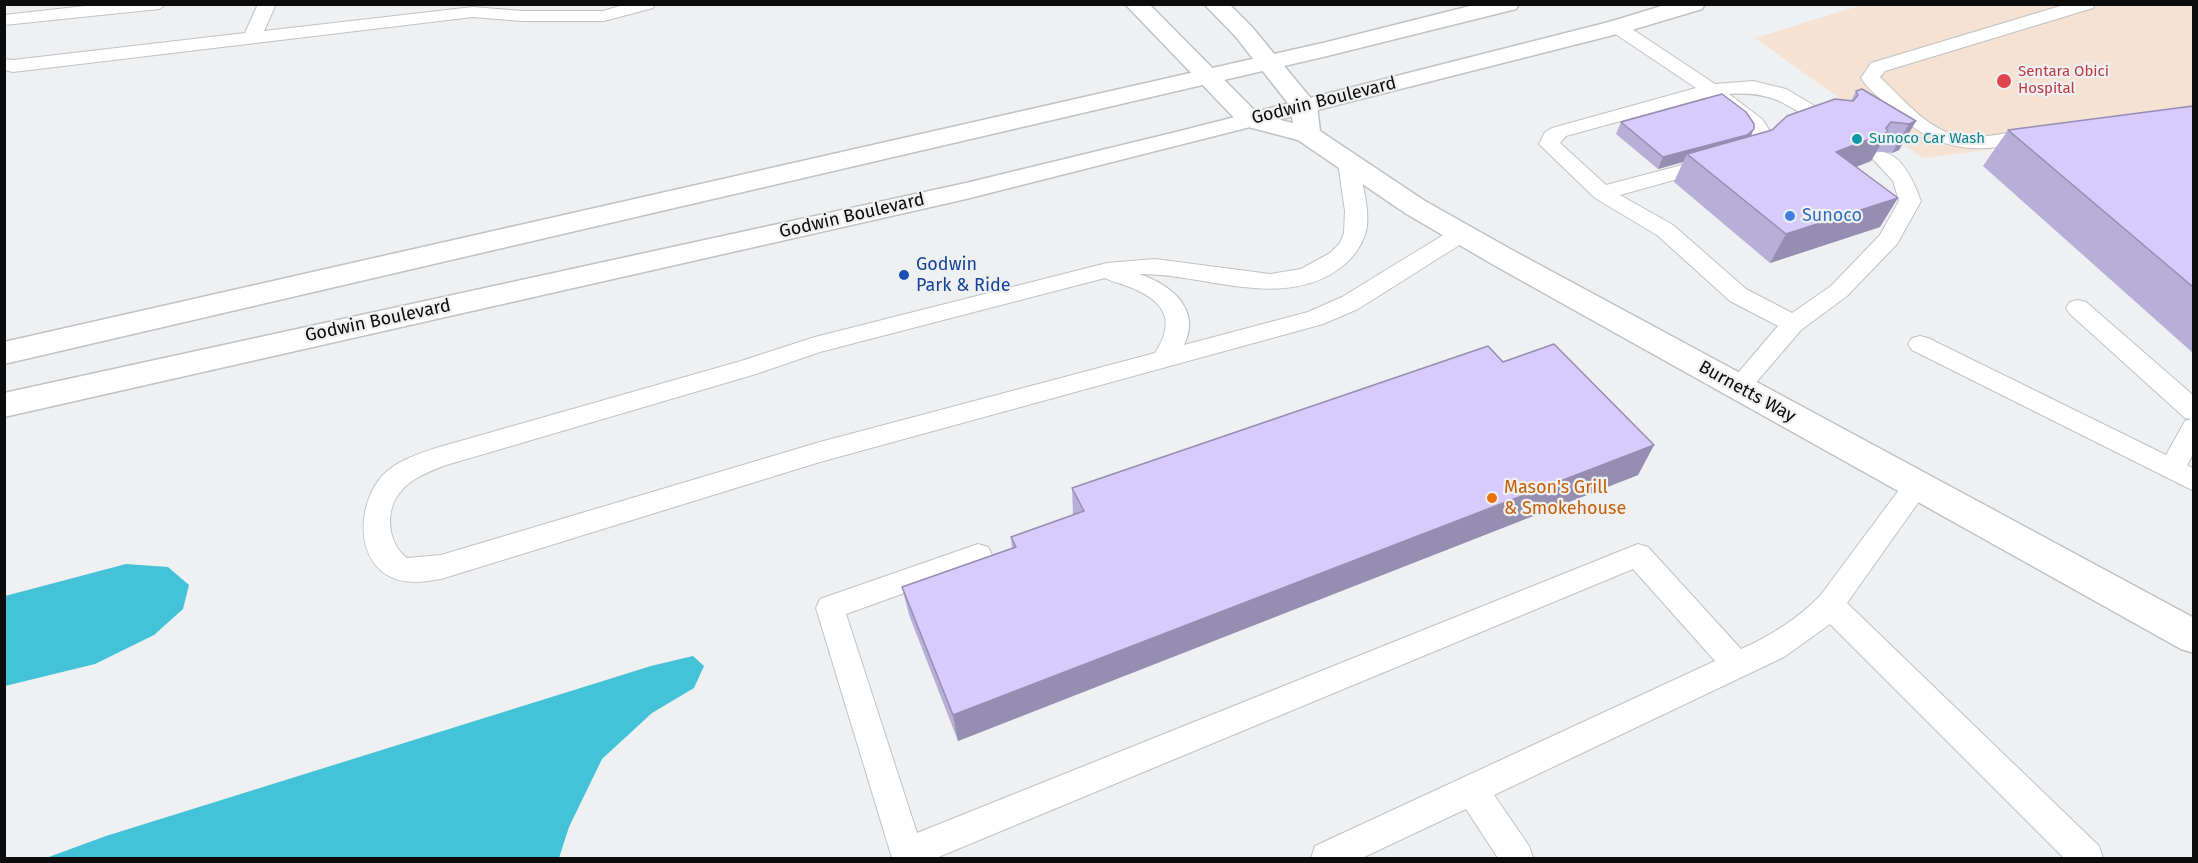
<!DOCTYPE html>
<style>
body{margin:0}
#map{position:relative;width:2198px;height:863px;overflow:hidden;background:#eef0f1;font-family:"Fira Sans",sans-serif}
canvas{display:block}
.frame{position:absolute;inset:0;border:6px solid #0c0c0d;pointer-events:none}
</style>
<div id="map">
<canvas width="2198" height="863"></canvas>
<div class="frame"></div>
</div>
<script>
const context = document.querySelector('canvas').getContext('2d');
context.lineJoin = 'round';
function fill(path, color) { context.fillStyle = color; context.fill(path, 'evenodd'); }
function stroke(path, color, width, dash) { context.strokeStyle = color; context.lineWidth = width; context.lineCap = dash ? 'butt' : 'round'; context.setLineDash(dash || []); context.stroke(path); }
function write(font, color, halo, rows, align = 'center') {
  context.font = font + ' "Fira Sans",sans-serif'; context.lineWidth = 4.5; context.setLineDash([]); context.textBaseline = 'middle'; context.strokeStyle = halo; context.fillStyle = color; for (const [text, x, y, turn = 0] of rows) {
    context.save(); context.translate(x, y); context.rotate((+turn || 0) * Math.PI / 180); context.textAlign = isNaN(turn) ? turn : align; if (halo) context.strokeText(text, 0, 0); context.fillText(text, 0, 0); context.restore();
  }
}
const medical = new Path2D(`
 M1862,5H2193V124L1923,158L1755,38Z`);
const water = new Path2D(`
 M126,564L168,567L189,585L183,609L154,635L95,664L5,686V596Z
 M693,656L704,666L694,688L652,713L602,759L569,827L559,858H46L106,836L651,666Z`);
const lane = new Path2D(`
 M103,4H167L159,9L4,25V15Z
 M258,4H276L264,31L473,7L522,11H603L626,4H655L653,8L604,21H522L473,17L13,72L4,70V59L13,60L245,33Z
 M2067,4H2095L2093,8L1885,71L1880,77C1903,99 1933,136 1967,137C1990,138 2014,131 2037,128L2044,130L2047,134L2044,138C1979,154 1941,156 1890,108C1880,98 1868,89 1861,78L1871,63Z
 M1617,22L1623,23L1715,84L1753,81L1786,89L1837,119L1840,123L1837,127H1823C1786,105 1774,91 1729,94L1762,119L1772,134L1771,143L1757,157L1620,195L1673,225L1746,289L1792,313L1831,286L1880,235L1899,201L1893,181L1871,157L1874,153C1899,146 1914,182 1921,201L1897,244L1847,296L1801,330L1747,393L1738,396L1729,393L1726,387L1778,326L1730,301L1657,235L1595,198L1539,144L1545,132L1552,128L1696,88L1611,31L1608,27L1611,23ZM1708,97C1721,107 1753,123 1751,141L1743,149L1606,185L1560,143L1566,136Z
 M1348,157L1355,159L1358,163C1362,183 1369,205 1367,226C1365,241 1355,256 1344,265C1285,313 1205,273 1139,274C1170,284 1202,309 1184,345L1308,312L1342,297L1453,229L1461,227L1469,229L1472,234L1469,239L1358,309L1323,324L820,462L441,579C423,582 404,585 387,575C354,554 359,501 383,475C396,461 418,454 436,448L741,361L815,337L1107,263L1155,259L1270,274L1301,269L1330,253L1340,243L1344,233L1345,211L1338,163L1341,159ZM1105,278C1112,282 1120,283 1127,286C1162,299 1178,318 1155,353L820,442L441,555L407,558C387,543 384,509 402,490C412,478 429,472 443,466L756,374L820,352Z
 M2078,300L2086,302L2194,396V453L2187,465L2194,469V491L1912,350L1908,344L1912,338L1920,336L1928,338L2166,455L2185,421L2191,419L2185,418L2070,314L2066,308L2070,302Z
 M1916,476L1925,479L1929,486L1925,493L1847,603L2099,846L2103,858H2064L1830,624L1784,657L1494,795L1529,846L1533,858H1498L1466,809L1362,858H1311L1315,846L1715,661L1633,569L936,858H892L816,608L820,599L978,544L988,547L992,555L988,563L846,614L917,833L1638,544L1648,547L1741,649C1771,636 1797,619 1820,596L1907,479Z`);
const street = new Path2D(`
 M1125,4H1149L1259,115L1293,123L1291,107L1236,37L1204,4H1229L1252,27L1313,101L1317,106L1320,131L1425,201L1512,250L2194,618V653L2181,649L1492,264L1405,213L1298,140L1241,125Z`);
const highway = new Path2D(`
 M1478,4H1519L1516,9L1327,56L4,364V342L1327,42Z
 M1668,4H1705L1702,9L1625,32L966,199L4,417V393L966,183L1176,132L1609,22Z`);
const wall = new Path2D(`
 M1856,91L1916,121L1899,150L1892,153L1877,151L1871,161L1856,167L1880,227L1770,263L1674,182L1683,162L1658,169L1616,134L1621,122L1751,136L1772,130L1851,101Z
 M2193,106V353L1983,166L2008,130Z
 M1503,362L1654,445L1638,475L958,741L909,615L902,587L1012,548L1011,537L1073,515L1072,488Z`);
const shadedWall = new Path2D(`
 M1916,121L1899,150L1892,153L1909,124Z
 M1891,122L1884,134L1888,132L1871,161L1820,181L1836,152L1886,128Z
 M1754,129L1749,140L1687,154L1683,162L1658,169L1663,157Z
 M1898,198L1880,227L1770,263L1786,234Z
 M1654,445L1638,475L958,741L953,715Z`);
const building = new Path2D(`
 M1862,89L1916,121L1909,124L1891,122L1886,128L1888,132L1836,152L1898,198L1786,234L1687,154L1772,130L1787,116L1835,99L1853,101L1858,95L1856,91Z
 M1722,94L1746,112L1754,124V129L1747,135L1663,157L1621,122Z
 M2193,106V287L2008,130Z
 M1554,344L1654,445L953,715L902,587L1016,547L1011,537L1084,511L1072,488L1488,346L1503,362Z`);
const markers = [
 [2004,81,8,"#e0444e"],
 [1857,139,6,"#0f9aa8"],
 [1790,216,6,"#3f7fe0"],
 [904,275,6,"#1a4fb4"],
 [1492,498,6,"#e8710a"]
];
const farHealthnames = [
 ["Sentara Obici",2018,72],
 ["Hospital",2018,89]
];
const farCulturenames = [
 ["Sunoco Car Wash",1869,139]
];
const streetNames = [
 ["Godwin Boulevard",1324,101,-14],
 ["Godwin Boulevard",852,216,-13],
 ["Godwin Boulevard",378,321,-12],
 ["Burnetts Way",1747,392,29]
];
const shopNames = [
 ["Sunoco",1802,216]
];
const transitNames = [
 ["Godwin",916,265],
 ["Park & Ride",916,286]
];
const foodNames = [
 ["Mason's Grill",1504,488],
 ["& Smokehouse",1504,509]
];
fill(medical, '#f5e2d2');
fill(water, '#44c2d8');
stroke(lane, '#c1c2c4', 2);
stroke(street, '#c1c2c4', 3);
stroke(highway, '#c1c2c4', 3);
fill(lane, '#fff');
fill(street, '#fff');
fill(highway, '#fff');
fill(wall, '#b8afd9');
fill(shadedWall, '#968eb0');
fill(building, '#d6cbfc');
stroke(building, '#968eb0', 1.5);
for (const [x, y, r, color] of markers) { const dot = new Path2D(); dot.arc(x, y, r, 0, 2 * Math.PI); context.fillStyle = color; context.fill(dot); stroke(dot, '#eef0f1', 2); }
write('15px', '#be3a42', '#eef0f1', farHealthnames, 'left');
write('15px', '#0d838f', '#eef0f1', farCulturenames, 'left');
write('18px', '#0c0c0d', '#eef0f1', streetNames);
write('18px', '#366cbe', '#eef0f1', shopNames, 'left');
write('18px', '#164399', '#eef0f1', transitNames, 'left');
write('18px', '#c56008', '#eef0f1', foodNames, 'left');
</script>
